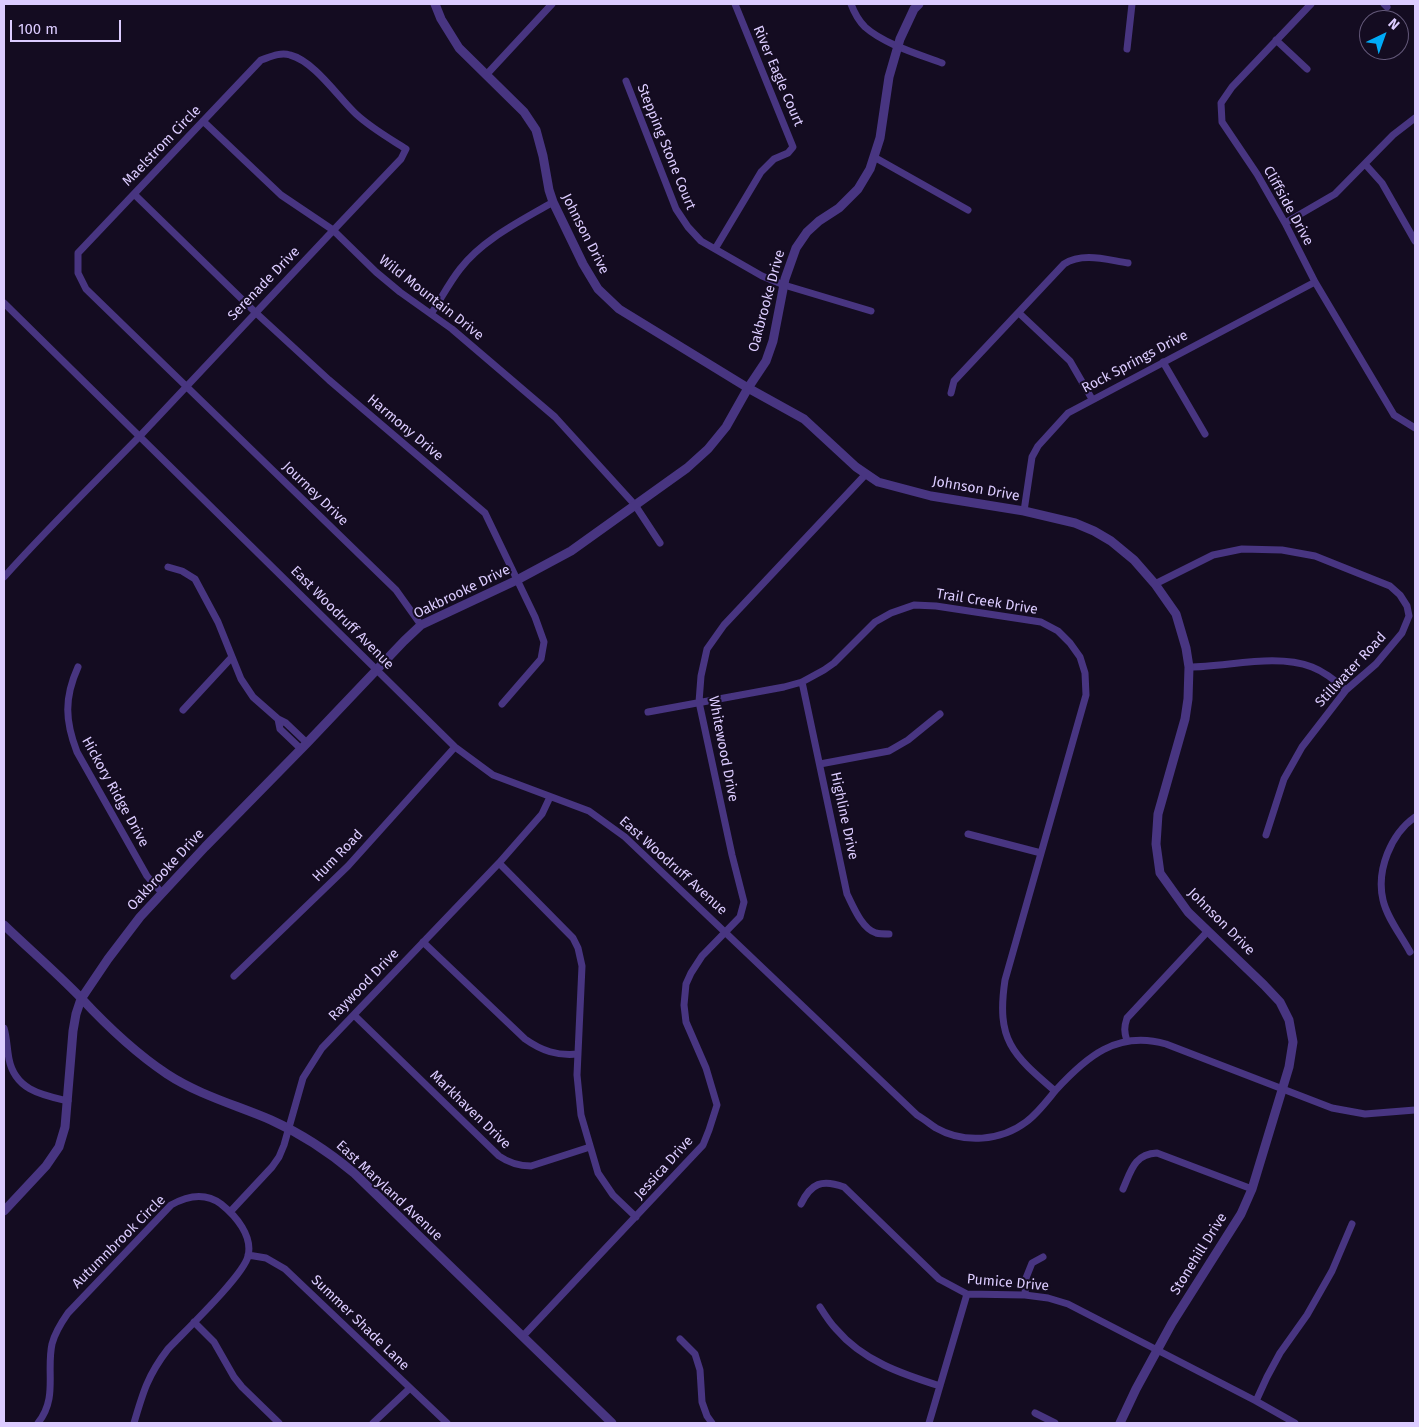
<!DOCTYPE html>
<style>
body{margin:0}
#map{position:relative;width:1419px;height:1427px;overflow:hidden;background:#140c21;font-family:"Fira Sans",sans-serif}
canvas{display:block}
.frame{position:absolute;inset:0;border:5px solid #dcccff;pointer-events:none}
.north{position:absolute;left:1359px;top:10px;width:50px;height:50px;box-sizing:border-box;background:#140c21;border:1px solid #64597a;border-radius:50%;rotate:42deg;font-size:14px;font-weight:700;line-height:20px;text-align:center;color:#dcccff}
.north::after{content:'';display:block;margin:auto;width:18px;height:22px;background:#00abf7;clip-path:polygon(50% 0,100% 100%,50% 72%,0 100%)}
.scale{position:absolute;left:10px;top:20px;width:111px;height:22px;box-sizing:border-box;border:2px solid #dcccff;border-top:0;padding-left:6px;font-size:15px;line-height:18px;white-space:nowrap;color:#dcccff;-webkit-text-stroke:4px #140c21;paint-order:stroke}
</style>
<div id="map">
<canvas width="1419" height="1427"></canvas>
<div class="frame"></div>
<div class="north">N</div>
<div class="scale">100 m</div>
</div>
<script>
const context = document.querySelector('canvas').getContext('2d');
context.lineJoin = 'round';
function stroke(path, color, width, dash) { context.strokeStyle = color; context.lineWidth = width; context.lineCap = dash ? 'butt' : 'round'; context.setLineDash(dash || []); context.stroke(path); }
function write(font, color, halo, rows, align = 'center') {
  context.font = font + ' "Fira Sans",sans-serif'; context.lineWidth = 4; context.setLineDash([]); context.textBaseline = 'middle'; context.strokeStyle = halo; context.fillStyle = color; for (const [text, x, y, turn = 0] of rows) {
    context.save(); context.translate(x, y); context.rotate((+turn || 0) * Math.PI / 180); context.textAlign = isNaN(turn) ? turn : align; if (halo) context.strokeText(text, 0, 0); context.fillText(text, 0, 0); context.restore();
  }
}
const minor = new Path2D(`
 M851,4C854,12 859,21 865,27C884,44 918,54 942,63
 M1311,4L1232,87L1221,103L1222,122L1257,174L1285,223L1315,282L1394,415L1415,428
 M1384,4L1387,7
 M1276,40L1307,69
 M1127,49L1132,4
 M487,74L552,4
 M626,81L676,209L688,227L701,241L762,276L784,285L871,311
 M203,121L281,195L333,230L376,272L400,292L452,329L555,417L635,505L660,543
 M874,157L968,210
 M1365,164L1382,183L1415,241
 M134,194L255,312L329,380L485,513L535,617L544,642L541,659L502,704
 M1285,223L1335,194L1393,135L1415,118
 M715,249L761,172L774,159L788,153L793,147L735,4
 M4,303L455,747L493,775L589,811L625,837L917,1115C924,1119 930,1124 936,1128C964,1144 1001,1141 1026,1122C1037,1114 1046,1102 1055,1091C1086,1057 1117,1030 1166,1044L1332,1108L1365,1114L1415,1110
 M1019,313L1070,361L1092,399
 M431,314C441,299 449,283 460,269C483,239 521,221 553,202
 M1163,362L1205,434
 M951,393L954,381L1064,264C1083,252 1107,260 1128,263
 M1024,511L1032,457L1038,446L1068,413L1315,282
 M168,567L182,571L195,579L218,622L241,679L253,697L278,719L286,723L307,743
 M4,577C47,529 93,484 138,438C226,345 312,252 401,159L406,149C389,138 371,128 356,114C338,97 314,61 290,55C280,52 270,57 261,60L78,253V273L86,289L396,590L421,625
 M1155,584L1213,555L1242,549L1282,550L1315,556L1390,586L1400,595L1407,606L1409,616L1402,633L1376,664L1346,690L1302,747L1284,779L1266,835
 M78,667C64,698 65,721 77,752L147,876L162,893
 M1189,667C1228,667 1275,653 1312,667C1325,672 1336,681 1346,690
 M802,682L847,894C853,906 862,929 876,933C880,934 885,934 889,934
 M183,710L232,657
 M648,712L784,687L802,682L824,670L834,663L875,622L891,613L914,605L936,606L1041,622L1058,631L1070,643L1080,657L1085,673L1086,695L1005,980C996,1040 1012,1054 1055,1091
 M278,719L280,729L301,749
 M820,764L889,751L908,740L940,714
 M968,834L1041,853
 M499,863L573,938L578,948L582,966L577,1075L581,1115L598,1173L613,1195L636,1217
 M423,942L525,1039C542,1051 557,1056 578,1054
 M1410,952C1401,935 1387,918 1383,900C1376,870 1391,834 1415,817
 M234,976L348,866L455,747
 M354,1015L499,1156C509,1163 518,1166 531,1166L590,1147
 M4,1028C7,1038 7,1049 9,1059C15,1090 42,1095 68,1101
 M1127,1041C1124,1032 1124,1027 1127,1018L1208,931
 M1123,1189C1131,1171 1134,1154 1157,1153L1252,1189
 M801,1204C811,1183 822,1179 844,1187L939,1279L967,1294L1025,1295L1048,1298L1068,1304L1256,1401L1295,1423
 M230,1212L272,1167L279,1157L284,1145L303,1078L322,1048L499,863L542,814L550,797
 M248,1255L266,1258L285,1269L447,1423
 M1025,1295L1026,1278L1032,1263L1043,1257
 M820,1307C825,1315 830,1323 836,1329C863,1361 902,1374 940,1386
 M194,1322L214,1342L234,1377L242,1387L279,1423
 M523,1336L686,1163L703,1145L709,1130L717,1105L706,1068L686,1022L684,1005L686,984L691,973L702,956L740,917L744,902L732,855L699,702L701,676L707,649L724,625L866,474
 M680,1339L695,1354L700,1370L702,1402L707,1416L712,1423
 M1256,1401L1267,1377L1280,1353L1307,1315L1332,1271L1352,1224
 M1035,1413L1055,1423
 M38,1423C58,1398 46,1372 52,1344C55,1332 61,1323 68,1313L171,1205C187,1196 205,1192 221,1204C236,1216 253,1236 248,1256C244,1275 185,1331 168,1349C148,1375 143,1392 134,1423
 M373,1423L410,1388
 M929,1423L967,1294`);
const tertiary = new Path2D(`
 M435,4L441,19L459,48L524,112L536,130L543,156L549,190L553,202L583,264L598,289L619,309L748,388L804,419L856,467L878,482L931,496L1024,511L1075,523L1094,531L1111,541L1134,560L1155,584L1176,614L1186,648L1189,667L1188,699L1185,719L1158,814L1156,844L1160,873L1188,912L1264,985L1280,1002L1289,1020L1293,1042L1289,1067L1252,1189L1241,1214L1172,1323L1136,1389L1120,1423
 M4,925C29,949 57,973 81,998C107,1026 134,1052 167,1074C199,1095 236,1105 271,1120C302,1134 328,1151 354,1173L612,1423
 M4,1211L46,1166L59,1147L65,1127L73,1031L76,1014L81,999L108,959L140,917L205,847L307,743L404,641L421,625L517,580L571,551L687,468L708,449L726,427L748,388L766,361L773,341L785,279L796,248L807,232L819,221L839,208L858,189L870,169L880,138L889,77L900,39L914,9L919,4`);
const streetNames = [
 ["River Eagle Court",778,76,67],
 ["Maelstrom Circle",162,146,-46],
 ["Stepping Stone Court",666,147,68],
 ["Cliffside Drive",1288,206,61],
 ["Johnson Drive",585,234,63],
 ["Serenade Drive",264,284,-46],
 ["Wild Mountain Drive",431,298,38],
 ["Oakbrooke Drive",767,301,-75],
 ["Rock Springs Drive",1135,362,-28],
 ["Harmony Drive",405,428,40],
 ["Johnson Drive",976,489,10],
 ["Journey Drive",315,494,44],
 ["Oakbrooke Drive",462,592,-26],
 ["Trail Creek Drive",987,602,9],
 ["East Woodruff Avenue",342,618,45],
 ["Stillwater Road",1351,670,-47],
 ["Whitewood Drive",723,749,79],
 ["Hickory Ridge Drive",115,792,61],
 ["Highline Drive",844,816,78],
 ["Hum Road",338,856,-46],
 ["East Woodruff Avenue",673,866,42],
 ["Oakbrooke Drive",166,870,-47],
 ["Johnson Drive",1221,922,45],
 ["Raywood Drive",364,985,-46],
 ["Markhaven Drive",470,1110,44],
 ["Jessica Drive",664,1168,-48],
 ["East Maryland Avenue",389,1191,43],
 ["Autumnbrook Circle",119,1242,-45],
 ["Stonehill Drive",1199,1254,-58],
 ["Pumice Drive",1008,1283,5],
 ["Summer Shade Lane",360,1323,44]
];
stroke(minor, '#483581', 7);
stroke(tertiary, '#483581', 9);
write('14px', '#dcccff', '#140c21', streetNames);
</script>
